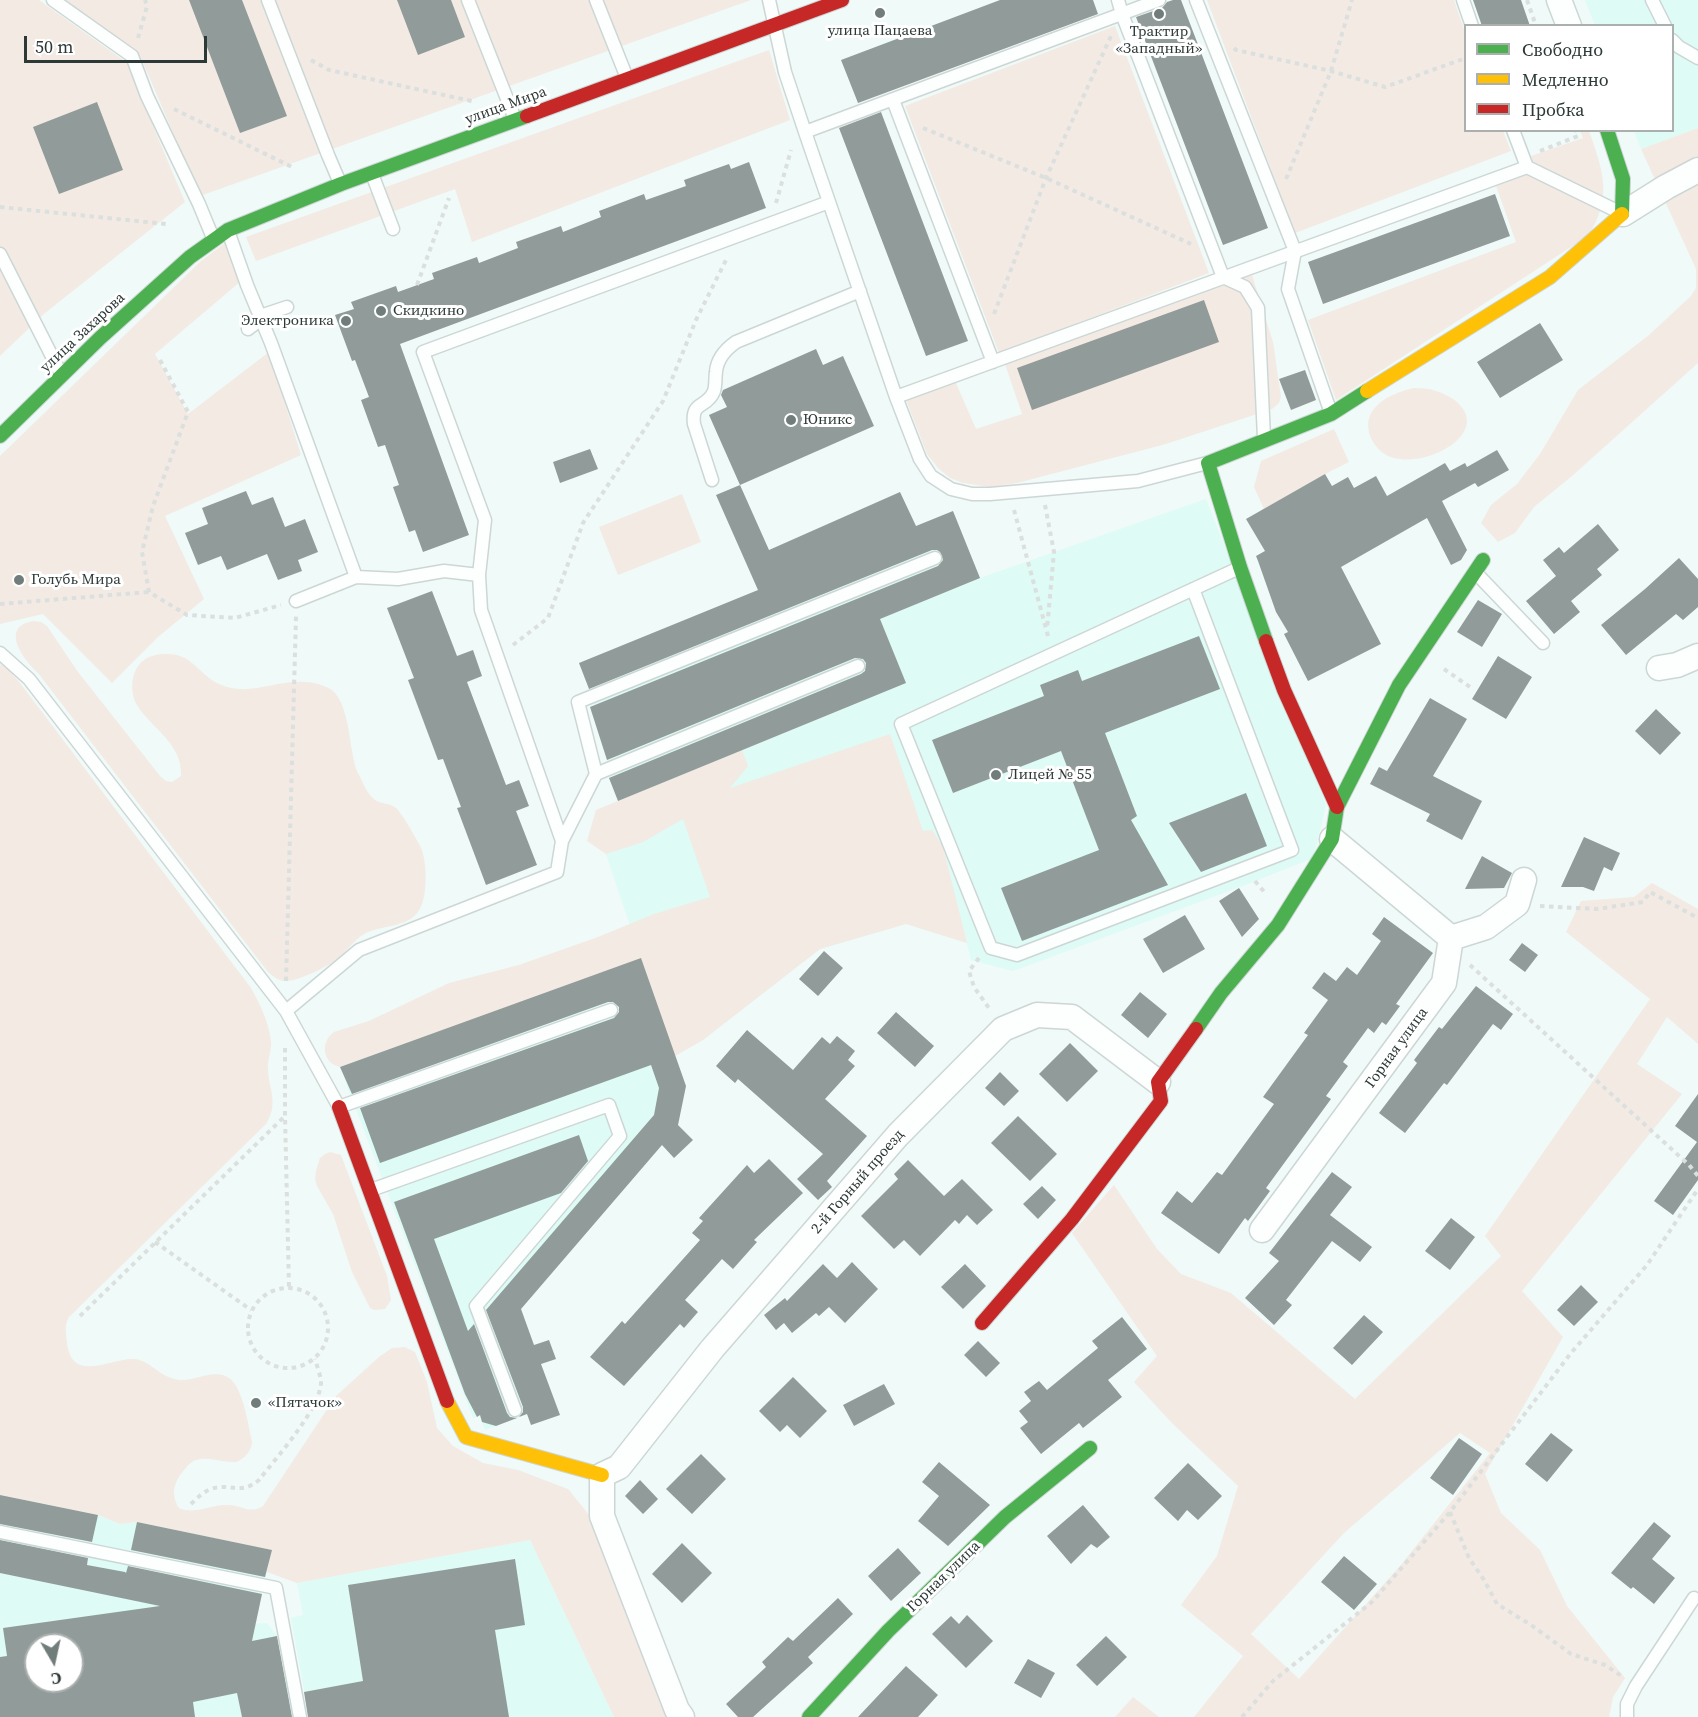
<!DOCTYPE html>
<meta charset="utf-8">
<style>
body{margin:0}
#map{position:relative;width:1698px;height:1717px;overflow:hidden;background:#f0faf8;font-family:"Source Serif 4",serif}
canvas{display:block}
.legend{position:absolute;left:1464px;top:24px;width:210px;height:108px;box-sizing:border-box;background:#fff;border:2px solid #abb0af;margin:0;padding:8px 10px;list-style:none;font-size:18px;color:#2c3937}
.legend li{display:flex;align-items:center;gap:12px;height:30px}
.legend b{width:30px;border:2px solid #abb0af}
.north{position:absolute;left:24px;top:1633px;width:60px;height:60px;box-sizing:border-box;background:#fff;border:2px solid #abb0af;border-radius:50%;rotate:171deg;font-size:16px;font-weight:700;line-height:24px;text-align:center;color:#2c3937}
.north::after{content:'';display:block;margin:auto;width:21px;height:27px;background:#717d7b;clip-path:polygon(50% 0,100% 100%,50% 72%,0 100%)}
.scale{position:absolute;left:24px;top:36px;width:183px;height:27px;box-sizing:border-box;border:3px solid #2c3937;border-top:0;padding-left:8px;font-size:18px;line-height:21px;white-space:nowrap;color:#2c3937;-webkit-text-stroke:4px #fff;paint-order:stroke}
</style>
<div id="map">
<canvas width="1698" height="1717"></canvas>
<ul class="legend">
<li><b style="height:8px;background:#4caf50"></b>Свободно</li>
<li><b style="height:8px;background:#ffc107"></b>Медленно</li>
<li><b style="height:8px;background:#c62828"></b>Пробка</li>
</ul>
<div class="north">С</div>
<div class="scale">50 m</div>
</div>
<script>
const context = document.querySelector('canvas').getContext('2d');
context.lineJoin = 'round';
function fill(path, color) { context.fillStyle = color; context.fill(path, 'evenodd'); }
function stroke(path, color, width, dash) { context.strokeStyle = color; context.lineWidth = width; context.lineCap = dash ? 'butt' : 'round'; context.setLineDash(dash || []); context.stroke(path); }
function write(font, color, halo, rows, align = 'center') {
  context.font = font + ' "Source Serif 4",serif'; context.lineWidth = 6; context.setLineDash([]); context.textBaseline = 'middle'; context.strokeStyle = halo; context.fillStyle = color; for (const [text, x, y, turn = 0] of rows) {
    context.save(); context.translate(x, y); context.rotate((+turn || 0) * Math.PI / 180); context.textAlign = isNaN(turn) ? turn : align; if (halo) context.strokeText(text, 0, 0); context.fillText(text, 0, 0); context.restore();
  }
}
const built = new Path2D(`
 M1585,0H1698V128L1641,149L1634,131L1672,130V26L1595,25Z
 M1206,499L1326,805L1313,858L1248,884L1013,971L971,960L967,943L906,924L820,949L703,1040L675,1056L686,1086L678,1126L521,1309L534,1345L549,1340L556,1359L541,1364L560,1415L531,1425L527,1414L485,1430L480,1416L473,1418L340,1067L641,958L606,854L618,801L608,776L611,773L590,707L595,704L579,663L953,511L980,578Z
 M0,1495L98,1515L120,1524L137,1522L272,1550L255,1624L267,1623L277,1636L293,1717H0ZM36,1645H72V1681H36Z
 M530,1540L614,1717H309L291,1618L303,1615L297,1583Z`);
const green = new Path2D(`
 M0,0H39L126,62L185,202L45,313L0,356Z
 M61,0H751L200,196L139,53Z
 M1207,0H1454L1465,32L1466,130L1503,131L1511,151L1295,233Z
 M1115,26L1209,273L999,353L905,106Z
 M769,50L790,120L472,242L455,189L256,261L246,237Z
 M1698,128V363L1572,476L1534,507L1515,533L1498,542L1481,523L1491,505L1517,484L1540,454L1578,390L1649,335L1691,296L1696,288V269L1641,149Z
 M1580,131H1589C1603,171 1613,197 1588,236L1336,400L1308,320L1516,242L1495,183L1535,167L1531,156L1583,138Z
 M225,243L241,281L155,354L188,414L269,352L301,455L165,516L204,599L158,637L112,683L43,614L0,624V456L201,261Z
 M1252,275L1273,342L1281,397L1279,403L1272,409L1166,444L1017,483L991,487L963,483L950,478L938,468L927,454L906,400L955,381L976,429L1022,414L1005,364Z
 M1414,388C1429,388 1441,391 1453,399C1500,433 1416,476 1383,453C1370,443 1362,423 1374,409C1383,397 1401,391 1414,388Z
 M1334,429L1349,462L1331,471L1264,509L1254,487L1261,461Z
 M682,494L701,542L618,575L599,527Z
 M33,621L41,622L47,626L78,672L160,776L166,781L172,782L181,776C183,744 152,729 137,705C129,692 131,669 144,660C151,655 159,654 166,654C190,653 197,671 215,682C245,699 274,680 304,682C312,682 320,684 326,687C351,695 348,751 358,773C363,782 368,798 379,802C385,804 391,804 396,808C402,813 419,843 422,850C427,866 428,898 418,912C406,928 380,925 364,934C354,940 347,951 337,959C327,967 297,982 284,981C277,980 273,976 268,972L38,673C22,658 0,627 33,621Z
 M0,664L7,668L20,683L251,988C260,1004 269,1023 271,1041C272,1051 267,1060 268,1070C269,1091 279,1103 266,1124L69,1317C64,1325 66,1334 67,1343C72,1385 112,1357 135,1359C151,1361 160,1378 180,1380C196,1381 214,1368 229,1378C243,1387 248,1425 252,1441C252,1451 244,1459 236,1462C223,1463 209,1456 196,1460C192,1461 188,1465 185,1469C174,1481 170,1494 179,1508C194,1515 210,1505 226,1505C241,1504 249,1515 263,1506L336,1396L379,1357L392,1348L405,1347L415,1352L427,1382L437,1428L453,1446L483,1463L518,1470L568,1489L594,1521L671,1717H614L530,1540L297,1583L267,1572L271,1550L137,1522L120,1524L98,1515L0,1495Z
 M890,734L923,831L932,830L943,847L967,943L906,924L820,949L703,1040L675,1056L641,959L340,1067C322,1063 320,1042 334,1032L369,1021L449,983L519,965L598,937L654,914L710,897L683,819L643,842L606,854L587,841L596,810L742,750L748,766L730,788Z
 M1652,883L1698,909V1044L1667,1017L1637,1064L1682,1094L1522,1291L1563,1337L1485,1474L1501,1513L1540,1550L1567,1606L1625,1678L1613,1697L1609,1717H1194L1243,1656L1181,1605L1217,1556L1238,1486L1171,1422L1134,1382L1157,1356L1072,1233L1114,1185L1157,1249L1181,1274L1231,1293L1355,1399L1501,1256L1485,1236L1650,999L1566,932L1581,901L1634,897ZM1460,1433L1490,1453L1400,1566L1299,1679L1251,1634L1344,1533Z
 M330,1152L341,1155L387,1276L391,1300L385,1309L374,1310L370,1308L352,1272L333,1214L317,1186L315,1179L316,1171L320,1158L325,1154Z
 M1133,1697L1159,1717H1115Z`);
const building = new Path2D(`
 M189,0H242L287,116L240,133Z
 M397,0H451L465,37L418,55Z
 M1000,0H1093L1098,14L858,103L841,60Z
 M1173,0H1181L1268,228L1223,245L1136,17L1162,8L1167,2Z
 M1473,0H1521L1530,26H1482Z
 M97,102L123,170L59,194L33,127Z
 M881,112L968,341L926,356L839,128Z
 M749,162L766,208L400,344L469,535L423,552L415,530L409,532L393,487L399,485L385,445L378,447L361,400L369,397L355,360L352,361L335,315L354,309L351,302L396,286L398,292L434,279L432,273L477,257L479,263L518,248L516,242L561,226L563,232L601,217L599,211L644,194L646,200L686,186L684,180L729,164L731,169Z
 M1495,194L1510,236L1323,304L1308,262Z
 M1204,300L1219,342L1032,410L1017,368Z
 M1540,323L1563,360L1500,398L1477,362Z
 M816,349L823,365L843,356L874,426L740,485L709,415L727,407L721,395L723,390Z
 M1305,370L1316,400L1291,410L1279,379Z
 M590,449L598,469L560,483L553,462Z
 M1497,450L1509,470L1478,487L1475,483L1442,501L1467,550L1461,560L1451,565L1427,518L1341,567L1381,644L1308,681L1284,634L1288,632L1276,612L1258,561L1256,556L1265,551L1246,519L1325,474L1332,486L1348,477L1354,488L1376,476L1387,496L1445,463L1450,471L1465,463L1467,467Z
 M740,485L769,550L900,492L916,526L953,511L980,578L880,619L906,683L618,801L609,778L861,674L865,671L866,663L863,659L855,658L607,760L590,707L938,566L943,560L940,552L937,550H932L589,689L579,663L758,590L716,495Z
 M246,491L252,505L273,497L285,527L305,519L318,552L298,560L302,571L278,580L267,554L227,570L221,556L198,565L185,533L208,524L202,508Z
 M1598,524L1619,550L1597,569L1602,575L1571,601L1580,612L1554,634L1526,601L1556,576L1543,560L1559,547L1564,553Z
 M1679,558L1698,579V607L1683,620L1676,614L1626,655L1601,625L1645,589Z
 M432,591L457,656L473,650L482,676L467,682L506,785L519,780L529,806L516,811L537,865L486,885L457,808L461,807L443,759L438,760L408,680L414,678L387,608Z
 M1478,600L1502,614L1482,647L1457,632Z
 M1199,636L1220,689L1105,733L1137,816L1131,820L1168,885L1022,941L1001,888L1099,850L1061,751L953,793L932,740L1044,696L1040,685L1078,670L1082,681Z
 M1498,656L1532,677L1506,719L1472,699Z
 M1430,698L1467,719L1433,776L1482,801L1462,840L1426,821L1430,814L1370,784L1379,767L1387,771Z
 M1656,709L1681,733L1660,755L1635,731Z
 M1246,793L1267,846L1201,872L1169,823Z
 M1584,837L1620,853L1612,871L1604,867L1594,891L1583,887H1561Z
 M1482,856L1512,873L1504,888L1465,889Z
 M1239,888L1259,919L1242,937L1219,901Z
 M1185,915L1205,949L1163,973L1143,939Z
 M1384,917L1433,953L1396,1004L1400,1006L1386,1025L1382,1022L1374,1033L1368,1028L1343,1062L1348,1066L1326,1096L1331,1099L1266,1188L1270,1191L1248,1221L1245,1218L1219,1254L1161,1213L1177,1191L1192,1203L1217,1172L1222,1175L1274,1104L1263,1097L1308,1035L1304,1033L1328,1000L1312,988L1324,972L1336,981L1347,967L1357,975L1381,941L1372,934Z
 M1522,943L1538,955L1525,972L1509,960Z
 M824,951L843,968L818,996L799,979Z
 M641,958L686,1086L678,1125L693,1140L674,1158L662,1145L521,1309L534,1345L549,1340L556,1359L541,1364L560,1415L531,1425L527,1414L519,1417L523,1412V1407L486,1310L654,1115L659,1088L651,1065L380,1163L360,1108L614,1018L619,1012V1007L613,1002H608L352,1094L340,1067Z
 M1476,986L1513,1014L1501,1030L1493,1024L1447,1085L1444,1083L1405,1133L1379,1113L1417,1063L1414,1060L1439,1027L1442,1029Z
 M1140,992L1167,1014L1148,1038L1121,1015Z
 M896,1012L934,1046L915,1067L877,1033Z
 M747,1030L793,1070L822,1037L830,1044L837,1036L855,1051L848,1060L855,1066L825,1099L867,1136L827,1181L832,1187L818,1200L797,1179L823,1154L738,1079L735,1083L716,1066Z
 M1070,1043L1098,1071L1067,1102L1039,1074Z
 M1000,1072L1019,1091L1004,1106L985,1088Z
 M1698,1094V1180L1673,1215L1654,1201L1697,1142L1675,1126Z
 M1018,1116L1057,1154L1030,1181L991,1143Z
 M579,1135L588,1161L561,1193L434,1239L468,1331L474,1324L507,1413L510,1417L517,1418L496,1426L482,1422L480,1415L477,1417L465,1394L394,1202Z
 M769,1159L803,1193L754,1240L757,1242L733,1269L722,1259L685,1300L698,1312L684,1328L680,1324L624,1386L590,1357L622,1321L625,1324L700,1240L692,1233L703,1221L699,1218L747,1165L754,1173Z
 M908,1160L944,1196L962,1179L993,1210L977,1225L967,1215L959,1224L955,1220L920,1256L904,1240L894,1249L861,1216L898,1179L894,1174Z
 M1332,1172L1352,1187L1330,1215L1372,1247L1360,1262L1332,1241L1286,1300L1292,1305L1274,1325L1245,1298L1279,1261L1269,1253Z
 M1042,1186L1056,1200L1038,1219L1023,1204Z
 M1451,1218L1475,1237L1450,1270L1425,1251Z
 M852,1262L878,1289L845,1323L829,1307L819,1316L816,1313L792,1333L784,1323L776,1330L764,1315L785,1298L787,1301L823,1264L837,1278Z
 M965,1264L986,1286L963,1309L941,1287Z
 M1581,1285L1598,1302L1574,1326L1557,1310Z
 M1364,1315L1383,1332L1352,1365L1333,1348Z
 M1122,1317L1147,1349L1108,1380L1122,1397L1083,1428L1079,1423L1041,1454L1020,1428L1028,1422L1019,1411L1031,1401L1024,1392L1039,1381L1047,1390L1098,1348L1092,1341Z
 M978,1341L1000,1363L986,1377L964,1355Z
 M793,1377L827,1411L800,1438L787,1425L780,1432L759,1411Z
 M884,1384L895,1404L854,1426L843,1405Z
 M1551,1433L1573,1450L1547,1482L1525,1464Z
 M1459,1438L1482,1454L1453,1495L1430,1478Z
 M701,1454L726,1479L692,1514L666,1489Z
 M939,1462L990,1505L948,1546L918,1521L939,1496L922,1482Z
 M1188,1463L1222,1496L1198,1520L1187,1510L1178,1521L1154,1498Z
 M640,1480L658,1499L643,1514L625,1496Z
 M0,1495L98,1515L92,1542L0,1524Z
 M1083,1505L1110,1537L1097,1548L1091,1544L1071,1564L1047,1536Z
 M137,1522L272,1550L265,1577L131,1550Z
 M1654,1522L1671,1536L1652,1559L1675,1578L1654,1604L1633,1587L1631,1589L1611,1573Z
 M0,1540L88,1558L87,1565L125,1572L126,1573L128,1566L262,1594L252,1641L277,1636L292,1717H242L237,1693L193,1702L195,1717H0V1657L7,1656L3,1628L160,1606L0,1573ZM36,1645H72V1681H36Z
 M682,1543L712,1573L682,1603L652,1574Z
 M898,1548L921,1573L891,1601L868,1576Z
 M1344,1556L1377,1584L1354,1610L1321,1582Z
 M515,1559L525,1625L495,1630L509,1717H308L304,1692L363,1681L348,1585Z
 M838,1598L853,1614L808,1657L813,1663L753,1717H738L726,1704L766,1667L762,1662L788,1637L793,1641Z
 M967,1615L993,1641L966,1668L932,1634L951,1616L959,1624Z
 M1106,1636L1127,1657L1097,1686L1076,1665Z
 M1028,1659L1055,1673L1041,1698L1014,1683Z
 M906,1666L938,1695L918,1717H858Z`);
const path = new Path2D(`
 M1527,0L1536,26
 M138,38L147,6L145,0
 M1234,48L1236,50L1331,71L1385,87L1466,58
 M311,60L329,70L476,102
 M174,109L292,167
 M923,128L1046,178L1191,244
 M1540,151L1578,136L1576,130
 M1286,179L1331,71L1352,0
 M776,203L791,150
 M0,207L166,224
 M417,285L449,198
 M994,314L1046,178L1111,36
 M160,360L188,412L153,506L142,552L149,592L187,615L235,618L281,605
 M1045,505L1054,552L1047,629
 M1014,510L1048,636
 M0,604L149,592
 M513,645L548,618L583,523L663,401L696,320L727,258
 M1444,669L1470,687
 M1255,881L1266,894
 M1540,906L1597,909L1643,902L1650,892L1698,918
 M979,958L969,971L974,987L991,1011
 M1470,965L1689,1165L1698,1176
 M286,981L296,616
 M285,1048V1116L289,1287
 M155,1242L251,1310
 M248 1328a40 40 0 1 1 80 0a40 40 0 1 1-80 0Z
 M80,1316L284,1117
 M191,1504C197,1498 203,1492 211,1489C230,1482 240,1496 259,1480C276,1458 322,1407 321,1381C320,1374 317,1366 315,1359
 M1450,1512L1469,1558L1484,1580L1497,1604L1531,1625L1571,1654L1605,1665L1623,1677
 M1242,1717L1273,1681L1372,1602L1450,1512L1571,1353L1647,1265L1698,1189`);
const lane = new Path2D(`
 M53,0L132,56L147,96L199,204L213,238
 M268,0L328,155L340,183
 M468,0L515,119
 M596,0L627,78
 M769,0L785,72L805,132L896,397L920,459L931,476L951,489L972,494H990L1138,481L1207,463
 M1118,0L1122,14L1223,277L1245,287L1258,308L1264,438
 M1196,0L1295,251L1288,289L1331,413
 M1463,0L1472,26
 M1652,0L1665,26
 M1672,40L1679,47L1698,58
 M893,100L993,362
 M1513,130L1527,167L1619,212
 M805,132L1159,0
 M372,174L393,229
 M228,231L247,285L271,343L356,577L398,579L444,571L479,575
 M0,254L61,374
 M248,329L257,322L260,316L287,307
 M896,397L1527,167
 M712,480L694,424C691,400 707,409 714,391C716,385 715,378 716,372C717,358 726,349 736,342L860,291
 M1476,573L1543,643
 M1193,589L1292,850L1017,955L991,948L901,724L1239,568
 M296,601L356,577
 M0,653L29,679L286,1011L339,1107L611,1010
 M596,774L858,666
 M562,841L596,774L578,702L935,558
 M286,1011L359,950L557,872L562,841L481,610L479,575L485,520L423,352L829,202
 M371,1190L609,1105L620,1136L476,1306L515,1410
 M0,1532L276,1588L300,1717
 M1627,1717V1704L1636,1686L1694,1598`);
const street = new Path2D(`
 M1559,0L1569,26
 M1623,214L1666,187L1698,170
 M1659,668L1677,665L1698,656
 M1332,839L1451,938
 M1262,1230L1444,983L1451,938L1486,927L1517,904L1524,880
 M682,1717L677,1710L602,1516V1475L619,1467L712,1349L898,1135L1003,1029L1037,1015L1072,1017L1158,1082`);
const fast = new Path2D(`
 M1607,130L1623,179L1622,214
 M0,436L100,338L190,257L228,230L341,184L527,116
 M1266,641L1240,567L1208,463L1331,414L1367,391
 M1196,1029L1221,993L1278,925L1332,839L1337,807L1399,685L1483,560
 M809,1717L888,1631L1005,1517L1090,1448`);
const slow = new Path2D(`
 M1367,391L1550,277L1622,214
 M447,1401L466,1437L602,1475`);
const jam = new Path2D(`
 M527,116L842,0
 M1266,641L1284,690L1337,807
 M339,1107L447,1401
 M982,1323L1072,1219L1161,1101L1158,1082L1196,1029`);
const markers = [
 [880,13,6,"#717d7b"],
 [1159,14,6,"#717d7b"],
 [381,311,6,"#717d7b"],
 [346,321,6,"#717d7b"],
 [791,420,6,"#717d7b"],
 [19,580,6,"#717d7b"],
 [996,775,6,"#717d7b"],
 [256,1403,6,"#717d7b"]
];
const poiNames = [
 ["улица Пацаева",880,31,"center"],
 ["Трактир",1159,32,"center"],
 ["«Западный»",1159,49,"center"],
 ["Скидкино",393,311],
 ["Электроника",334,321,"right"],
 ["Юникс",803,420],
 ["Голубь Мира",31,580],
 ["Лицей № 55",1008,775],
 ["«Пятачок»",268,1403]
];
const streetNames = [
 ["улица Мира",506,106,-20],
 ["улица Захарова",83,333,-43],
 ["Горная улица",1397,1048,-54],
 ["2-й Горный проезд",858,1182,-49],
 ["Горная улица",944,1577,-44]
];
fill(built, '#defbf5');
fill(green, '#f3eae4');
fill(building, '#919c9a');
stroke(lane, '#ccd7d5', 15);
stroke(street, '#ccd7d5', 27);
stroke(fast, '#ccd7d5', 16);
stroke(slow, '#ccd7d5', 16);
stroke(jam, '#ccd7d5', 16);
stroke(path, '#dbdfde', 4, [4.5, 4.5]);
stroke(lane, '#fdfefe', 12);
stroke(street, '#fdfefe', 24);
stroke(fast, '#4caf50', 14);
stroke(slow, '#ffc107', 14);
stroke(jam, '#c62828', 14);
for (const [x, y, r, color] of markers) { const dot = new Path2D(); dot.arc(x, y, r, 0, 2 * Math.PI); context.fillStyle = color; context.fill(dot); stroke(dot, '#fff', 2); }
write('15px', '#2c3937', '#fff', poiNames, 'left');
write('15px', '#2c3937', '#fff', streetNames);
</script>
